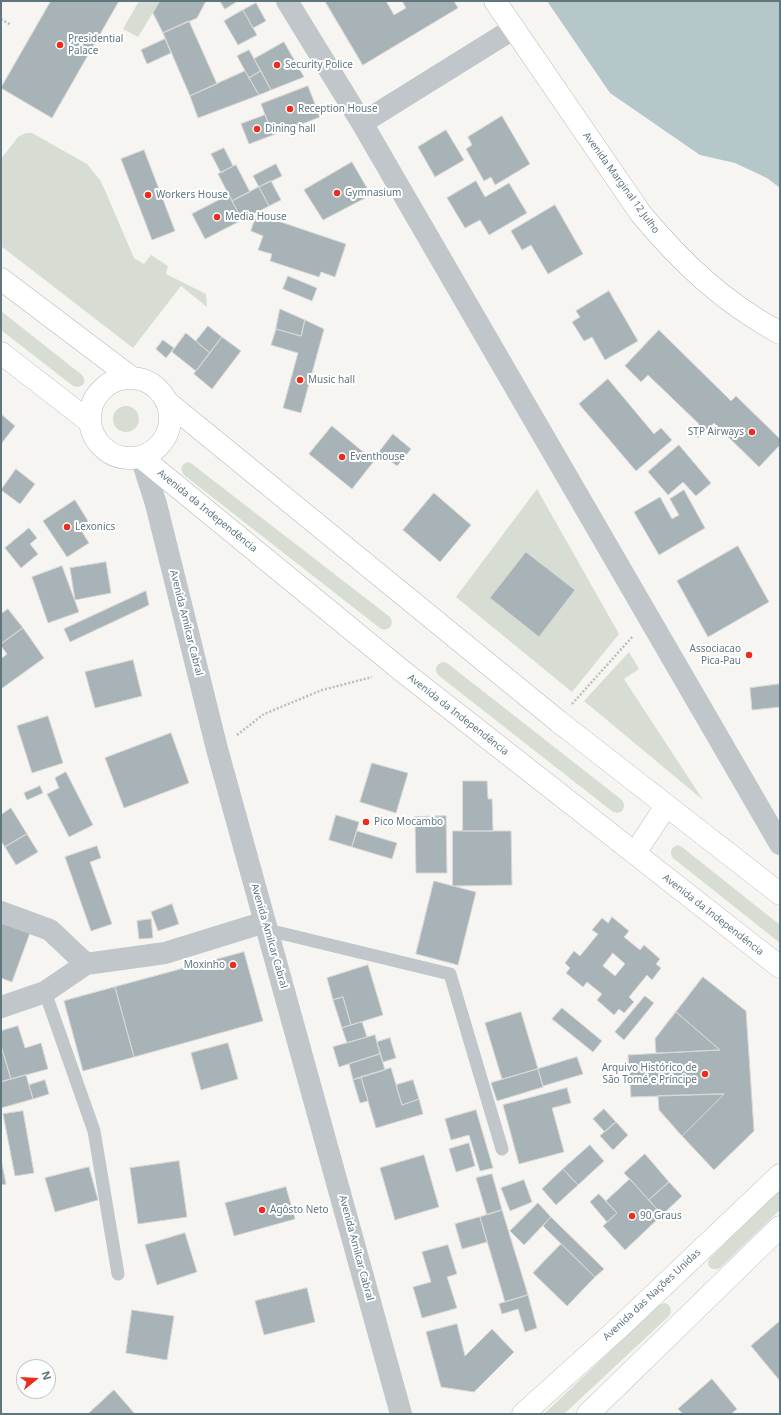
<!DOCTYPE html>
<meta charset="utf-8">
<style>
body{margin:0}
#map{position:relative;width:781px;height:1415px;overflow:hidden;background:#f6f5f2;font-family:"Noto Sans",sans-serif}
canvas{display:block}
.frame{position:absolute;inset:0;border:2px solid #5f767f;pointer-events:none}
.north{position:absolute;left:16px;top:1359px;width:40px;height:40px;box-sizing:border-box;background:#fff;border:1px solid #bfc8cc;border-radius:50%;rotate:72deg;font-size:11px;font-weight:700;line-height:16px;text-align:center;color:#5f767f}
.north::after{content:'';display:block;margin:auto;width:14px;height:18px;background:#ec2c1c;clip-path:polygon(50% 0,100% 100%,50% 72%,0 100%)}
</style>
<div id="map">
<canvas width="781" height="1415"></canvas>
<div class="frame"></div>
<div class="north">N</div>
</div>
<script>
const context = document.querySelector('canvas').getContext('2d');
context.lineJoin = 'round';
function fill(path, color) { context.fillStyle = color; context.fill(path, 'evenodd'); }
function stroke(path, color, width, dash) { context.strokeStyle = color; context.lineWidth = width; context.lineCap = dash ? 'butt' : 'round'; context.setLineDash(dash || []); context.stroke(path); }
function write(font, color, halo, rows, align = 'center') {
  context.font = font + ' "Noto Sans",sans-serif'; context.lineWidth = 4; context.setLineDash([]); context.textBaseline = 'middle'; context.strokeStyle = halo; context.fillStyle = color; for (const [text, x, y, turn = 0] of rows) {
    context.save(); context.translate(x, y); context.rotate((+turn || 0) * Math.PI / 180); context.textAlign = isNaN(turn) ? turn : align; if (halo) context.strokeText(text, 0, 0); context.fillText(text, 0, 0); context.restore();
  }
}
const green = new Path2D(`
 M139,1H160L138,37L123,29Z
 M26,133H32L87,164L100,180L104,188L134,258L144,264L151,255L168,266L166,274L206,294L207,307L181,286L133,348L1,246V159L18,137Z
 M1,311L82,375C88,383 82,389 73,386L1,330Z
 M113 419a13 13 0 1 1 26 0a13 13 0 1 1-26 0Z
 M188,462L192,464L390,617C395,625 389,631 381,629L184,475C180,469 181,464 188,462Z
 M537,489L619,634L572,692L456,597Z
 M629,652L639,669L624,679L703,800L584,701Z
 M443,662L447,663L622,800C627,808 622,815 613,812L438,675C434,669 436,664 443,662Z
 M678,845L682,847L780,925V943L673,858C669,852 671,847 678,845Z
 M780,1190V1210L720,1268C712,1272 705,1266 710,1258Z
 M664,1303L668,1304C671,1308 672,1311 669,1316L564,1414H544L659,1305Z`);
const water = new Path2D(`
 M547,1H780V188L767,178L735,163L700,155L610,93Z`);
const building = new Path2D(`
 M51,1H119L52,118L1,88Z
 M160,1H206L197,18L163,33L153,13Z
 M220,1H238L225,9Z
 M325,1H386L394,15L406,8L402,1H454L458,8L363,65Z
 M256,3L266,21L253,28L243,10Z
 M243,10L257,35L238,45L224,21Z
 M189,21L217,84L190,96L163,33Z
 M165,39L171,53L147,64L141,50Z
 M284,42L304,77L271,90L254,59Z
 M249,50L261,71L249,78L237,56Z
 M245,71L259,95L198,118L190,96Z
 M261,71L271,90L259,95L249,78Z
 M308,86L320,117L273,135L261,104Z
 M265,115L273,135L249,144L241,124Z
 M502,116L530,164L495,185L491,177L484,181L466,149L472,145L468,137Z
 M446,130L464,160L435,177L418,147Z
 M224,148L233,166L221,173L211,154Z
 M144,150L175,231L152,240L121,159Z
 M352,162L371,195L323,220L304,190Z
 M276,164L282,176L259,187L253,176Z
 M236,165L250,192L232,201L218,174Z
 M271,181L281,200L269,206L259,187Z
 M476,181L485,197L509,183L527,213L489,235L480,220L465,228L447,198Z
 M259,187L269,206L242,220L232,201Z
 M229,195L242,220L205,239L192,214Z
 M555,205L583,254L548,274L531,245L522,250L511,231Z
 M257,214L346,244L335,277L321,272L319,277L270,261L272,254L258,250L263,236L251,231Z
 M288,276L317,288L312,301L283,289Z
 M609,291L638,341L605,360L592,337L584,341L572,322L580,317L576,311Z
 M280,309L305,320L301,336L276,329Z
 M305,320L324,329L301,413L283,408L298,353L271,345L276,329L301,336Z
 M208,326L222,337L210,353L196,341Z
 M659,330L731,401L736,396L780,439V445L759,467L714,423L698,438L692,432L699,424L648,375L641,382L625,366Z
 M186,333L210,353L196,371L172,352Z
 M222,337L241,351L212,389L194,374Z
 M163,340L174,348L166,358L156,349Z
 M608,379L654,434L661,428L672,440L636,471L579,404Z
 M1,414L15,426L1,444Z
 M332,426L374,461L352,489L309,454Z
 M393,434L411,449L397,466L379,452Z
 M679,445L711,483L696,496L683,482L668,495L648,472Z
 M16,469L35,484L20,504L1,490Z
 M684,490L705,528L659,555L634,512L660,497L672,519L679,515L670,499Z
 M434,493L471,525L440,562L403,530Z
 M75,500L88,521L79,527L89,543L67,557L43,521Z
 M29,528L37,538L30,544L38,554L21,568L5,548Z
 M738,546L769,602L708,637L677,581Z
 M526,552L575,590L539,637L490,598Z
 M106,562L111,593L75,600L70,568Z
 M62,566L79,612L48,623L32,577Z
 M146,591L149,605L70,642L64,629Z
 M8,609L23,628L1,644V614Z
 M23,628L44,658L1,689V659L7,654L1,646V644Z
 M133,660L142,696L95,708L85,672Z
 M780,684V707L752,710L750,688Z
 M48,716L63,763L32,773L17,726Z
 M171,733L189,783L124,808L105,758Z
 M372,763L408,773L396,813L360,802Z
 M66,772L93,825L69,837L47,794L59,788L55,778Z
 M463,781H487L488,799H492L493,831H463Z
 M40,786L43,793L27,800L24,793Z
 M11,808L27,834L5,847L1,841V815Z
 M336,815L359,822L352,847L329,840Z
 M446,816L447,873H416L415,817Z
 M357,831L397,843L392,859L352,847Z
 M453,831H511L512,885L453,886Z
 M27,834L38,852L16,865L5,847Z
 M97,846L101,858L90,862L112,924L91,931L65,857Z
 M434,881L476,892L458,965L416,954Z
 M172,904L179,924L158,931L151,912Z
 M612,917L629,931L624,937L640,950L644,945L660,959L656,964L661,968L652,980L647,975L629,997L634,1002L624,1013L619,1009L614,1015L597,1000L602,994L587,982L583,987L566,973L570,968L565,963L574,951L580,956L598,934L592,930L602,918L608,923ZM613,953L625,964L615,976L603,966Z
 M1,919L31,930L12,982L1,978Z
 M151,919L153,938L139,939L137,921Z
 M244,952L263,1021L134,1057L115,987Z
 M368,965L383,1015L351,1025L343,997L333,1000L327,978Z
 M703,977L746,1011L754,1131L714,1170L682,1136L724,1094L631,1097L628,1055L720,1050L676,1012Z
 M115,987L134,1057L83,1071L64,1001Z
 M645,996L654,1003L624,1040L615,1032Z
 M343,997L351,1025L342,1028L333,1000Z
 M562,1008L602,1041L593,1052L552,1019Z
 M521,1012L538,1069L502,1079L485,1023Z
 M676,1012L720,1050L656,1053L655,1039Z
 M362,1022L367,1037L347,1043L342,1028Z
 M18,1026L25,1048L41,1043L48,1069L11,1079L1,1046V1031Z
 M375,1035L380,1054L339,1067L333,1047Z
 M390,1038L396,1058L383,1062L377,1042Z
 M228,1043L238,1079L201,1090L191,1053Z
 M1,1046L11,1079L1,1082Z
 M380,1054L385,1070L353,1080L349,1064Z
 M577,1057L583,1074L543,1086L538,1069Z
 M391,1068L402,1105L419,1099L423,1114L376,1128L361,1077Z
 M538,1069L543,1087L497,1101L491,1083Z
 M26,1075L33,1099L1,1108V1082Z
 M361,1077L368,1101L360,1103L353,1080Z
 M45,1080L49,1094L33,1099L29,1085Z
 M413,1080L419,1099L402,1105L396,1085Z
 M567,1088L571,1103L552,1108L564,1152L519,1164L503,1105Z
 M724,1094L682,1136L659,1110L658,1096Z
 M604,1109L616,1122L605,1132L593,1119Z
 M476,1110L493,1168L480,1171L469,1135L451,1140L445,1119Z
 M23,1111L34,1173L15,1176L3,1114Z
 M616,1122L628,1135L613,1150L600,1136Z
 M469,1143L475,1166L456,1172L449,1149Z
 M590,1145L604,1161L578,1185L563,1169Z
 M645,1154L669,1182L649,1200L624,1173Z
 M424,1155L439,1207L395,1220L380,1168Z
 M1,1159L6,1184L1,1185Z
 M179,1161L187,1217L138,1224L130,1168Z
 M89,1167L98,1200L55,1212L45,1178Z
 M563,1169L578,1185L556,1205L542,1189Z
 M492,1174L502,1210L487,1215L476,1178Z
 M630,1179L662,1215L625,1250L603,1226L617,1213L606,1201Z
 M524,1180L532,1202L510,1211L501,1188Z
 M669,1182L682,1196L662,1215L649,1200Z
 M286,1187L295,1219L234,1236L225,1203Z
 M599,1194L617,1213L607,1222L590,1202Z
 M538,1203L551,1217L524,1245L510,1231Z
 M502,1210L528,1295L505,1302L480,1217Z
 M480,1217L487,1242L462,1249L455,1224Z
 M551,1217L604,1269L595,1277L543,1226Z
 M185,1233L197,1272L157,1285L145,1245Z
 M561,1244L595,1277L567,1306L533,1273Z
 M448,1245L457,1274L447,1277L457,1308L422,1318L413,1287L431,1282L422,1252Z
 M307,1288L315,1322L264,1335L255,1301Z
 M528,1295L537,1328L525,1332L518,1309L502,1314L499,1304Z
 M132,1310L174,1316L167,1360L126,1353Z
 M780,1321V1381L751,1346Z
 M457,1324L465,1356L492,1329L514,1352L474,1392L441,1387L426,1332Z
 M712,1379L737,1409L731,1414H683L678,1409Z
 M114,1390L135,1414H88Z`);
const path = new Path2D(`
 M1,19L11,25
 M572,704L633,636
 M237,735L264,714L322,690L372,677`);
const lane = new Path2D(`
 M268,930L450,974L502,1149
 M45,992L94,1131L118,1274`);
const street = new Path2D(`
 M287,1L362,123L780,844
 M362,123L513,29
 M141,457L156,504L217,749L401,1414
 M1,912L50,930L86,964
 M1,1007L45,992L86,964L165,953L265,922`);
const secondary = new Path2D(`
 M495,1L641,214C682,263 723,302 780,333
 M1,279L132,378
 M1,353L90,422
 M90 418a40 40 0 1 1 80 0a40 40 0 1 1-80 0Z
 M166,401L558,721L780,894
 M141,457L401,670L780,967
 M635,853L666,806
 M523,1414L623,1324L780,1175
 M588,1414L780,1227`);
const markers = [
 [60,45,4,"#ec2c1c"],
 [277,65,4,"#ec2c1c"],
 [290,109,4,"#ec2c1c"],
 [257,129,4,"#ec2c1c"],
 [337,193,4,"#ec2c1c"],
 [148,195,4,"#ec2c1c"],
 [217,217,4,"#ec2c1c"],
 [300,380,4,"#ec2c1c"],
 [752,432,4,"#ec2c1c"],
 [342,457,4,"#ec2c1c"],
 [67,527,4,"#ec2c1c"],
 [749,655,4,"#ec2c1c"],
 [366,822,4,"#ec2c1c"],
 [233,965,4,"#ec2c1c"],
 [705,1074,4,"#ec2c1c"],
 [262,1210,4,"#ec2c1c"],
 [632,1216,4,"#ec2c1c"]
];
const poiNames = [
 ["Presidential",68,39],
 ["Palace",68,51],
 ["Security Police",285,65],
 ["Reception House",298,109],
 ["Dining hall",265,129],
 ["Gymnasium",345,193],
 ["Workers House",156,195],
 ["Media House",225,217],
 ["Music hall",308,380],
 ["STP Airways",744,432,"right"],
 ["Eventhouse",350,457],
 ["Lexonics",75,527],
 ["Associacao",741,649,"right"],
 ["Pica-Pau",741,661,"right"],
 ["Pico Mocambo",374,822],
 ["Moxinho",225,965,"right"],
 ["Arquivo Histórico de",697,1068,"right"],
 ["São Tomé e Príncipe",697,1080,"right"],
 ["Agôsto Neto",270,1210],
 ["90 Graus",640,1216]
];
const streetNames = [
 ["Avenida Marginal 12 Julho",621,183,54],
 ["Avenida da Independência",207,511,39],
 ["Avenida Amilcar Cabral",186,623,76],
 ["Avenida da Independência",458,715,38],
 ["Avenida da Independência",713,915,38],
 ["Avenida Amilcar Cabral",269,936,74],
 ["Avenida Amilcar Cabral",356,1248,75],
 ["Avenida das Nações Unidas",652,1295,-43]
];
fill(green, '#d8ddd3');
fill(water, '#b6c7c9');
fill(building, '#a7b3b6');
stroke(building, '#d7d7d5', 1);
stroke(secondary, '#b3babd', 23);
stroke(path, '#babec0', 2.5, [2, 2]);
stroke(lane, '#c0c6c9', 13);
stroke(street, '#c0c6c9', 22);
stroke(secondary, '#fff', 22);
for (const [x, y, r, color] of markers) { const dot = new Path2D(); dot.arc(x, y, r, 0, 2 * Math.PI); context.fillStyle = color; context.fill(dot); stroke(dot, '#fff', 1.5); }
write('10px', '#5f767f', '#fff', poiNames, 'left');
write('10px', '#5f767f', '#fff', streetNames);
</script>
